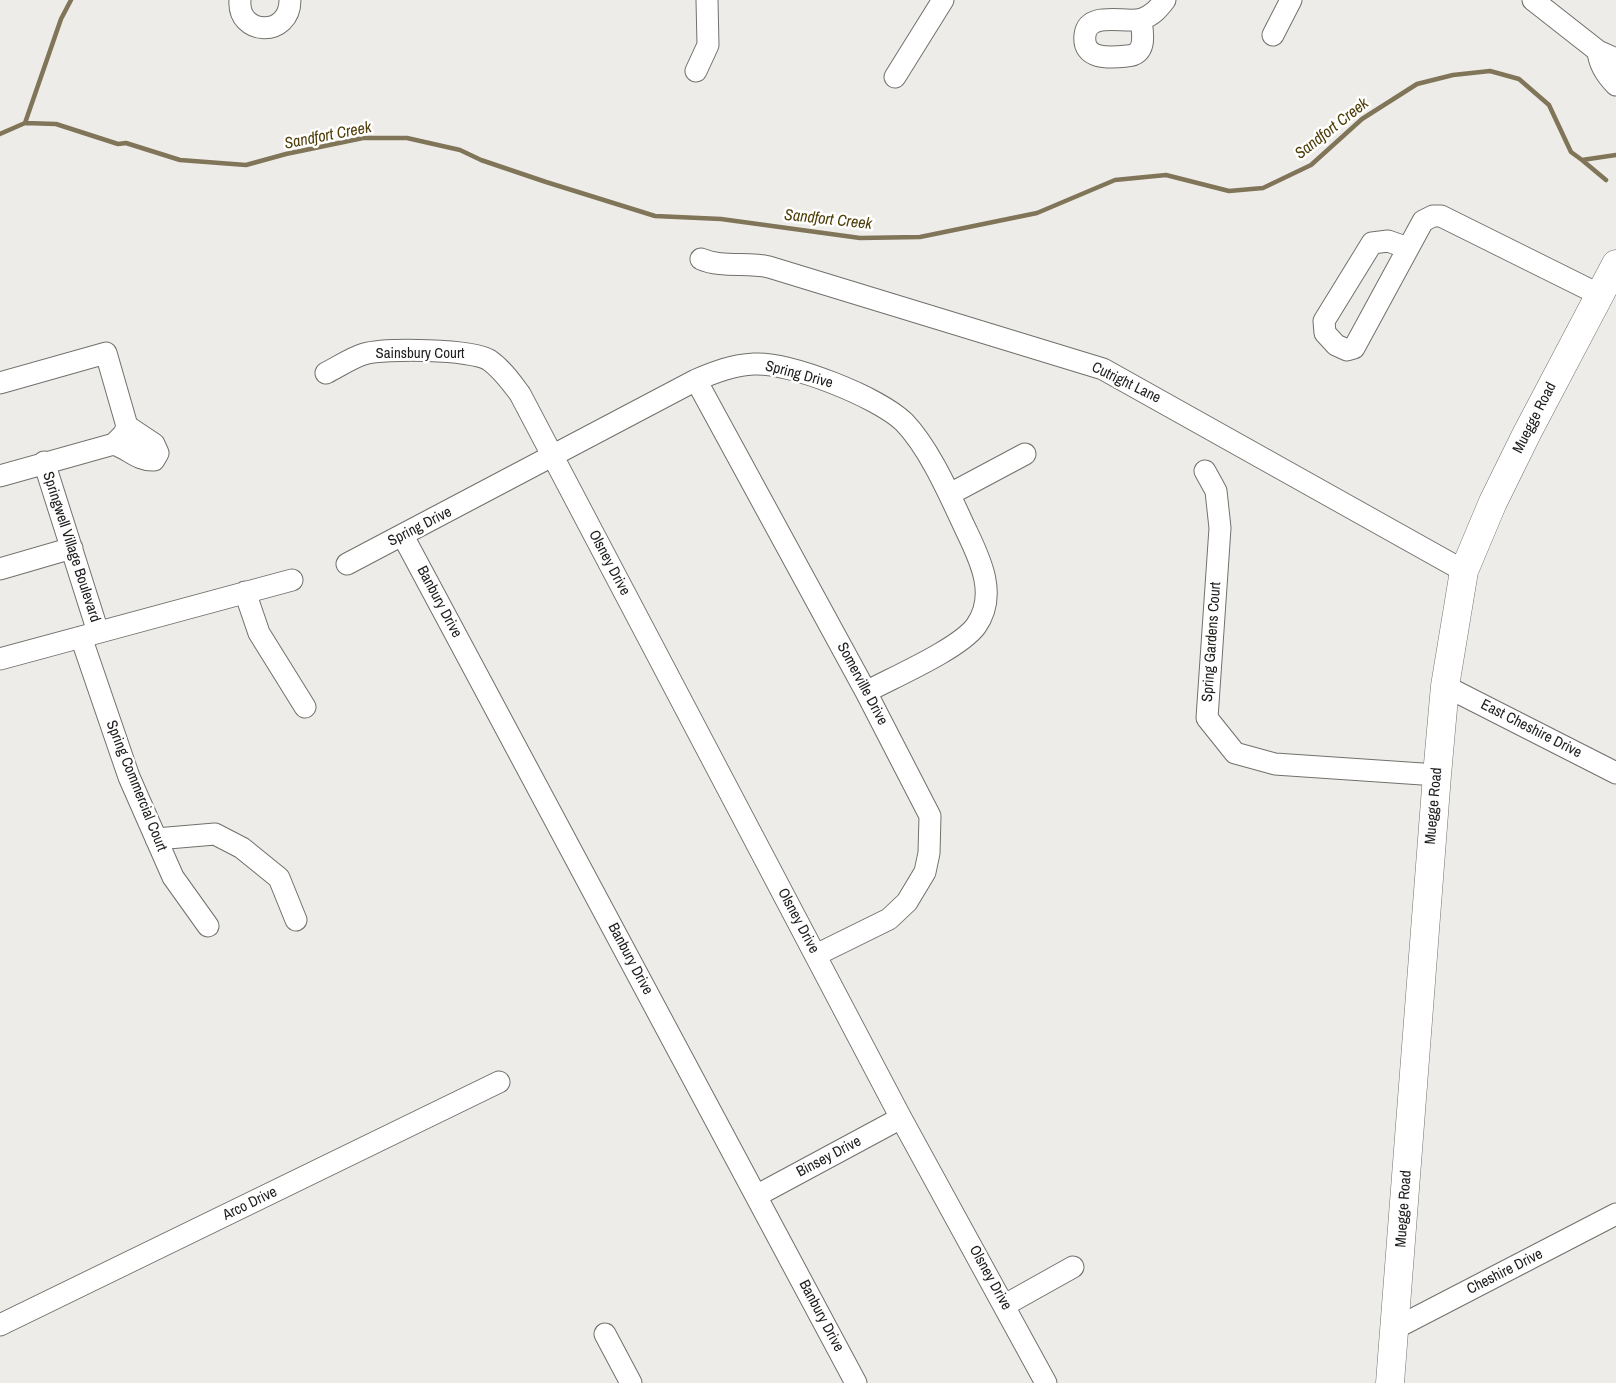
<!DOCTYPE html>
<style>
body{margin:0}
canvas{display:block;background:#edece8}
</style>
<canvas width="1616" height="1383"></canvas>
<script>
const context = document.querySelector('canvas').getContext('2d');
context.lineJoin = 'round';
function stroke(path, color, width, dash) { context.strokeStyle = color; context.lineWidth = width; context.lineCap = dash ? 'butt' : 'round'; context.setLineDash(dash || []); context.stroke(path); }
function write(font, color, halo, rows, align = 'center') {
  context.font = font + ' "Archivo Narrow",sans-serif'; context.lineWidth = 5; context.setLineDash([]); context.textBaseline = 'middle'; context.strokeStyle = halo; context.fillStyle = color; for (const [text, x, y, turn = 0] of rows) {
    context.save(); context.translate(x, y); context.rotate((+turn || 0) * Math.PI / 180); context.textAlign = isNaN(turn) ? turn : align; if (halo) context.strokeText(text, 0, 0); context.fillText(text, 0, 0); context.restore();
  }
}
const stream = new Path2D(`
 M25,123L61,19L71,0
 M0,134L25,123L56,124L118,144L126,143L180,160L246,165L286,154L363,138H407L460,150L481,160L546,182L655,216L721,219L860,238L920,237L1037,213L1115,180L1166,175L1229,191L1263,188L1311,165L1362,119L1417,84L1453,75L1490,71L1519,79L1549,105L1571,152L1582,160L1616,155
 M1582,160L1606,180`);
const minor = new Path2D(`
 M240,0C237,36 290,38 290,0
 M1533,0L1598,51L1616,59
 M1141,20C1143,34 1147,55 1127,56C1109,58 1082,60 1085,35C1088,10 1126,24 1142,19C1153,15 1158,9 1165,0
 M1273,35L1291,0
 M1598,51C1599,65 1606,75 1616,85
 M696,71L708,45L707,0
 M895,77L943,0
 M1408,248L1388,241L1372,243L1324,321L1325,333L1336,345L1347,350L1354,348L1423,221L1433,216H1441L1600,295
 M701,259C722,268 746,262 769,267L1103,369L1464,571
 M326,373C338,367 351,358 364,354C385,348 472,349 489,360C502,369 511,382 520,394L901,1118L1046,1383
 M696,380L866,692L930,816L929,853L925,872L907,902L889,919L816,955
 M0,383L106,353L127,426L124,434L114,444L0,476
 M114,444C129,449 138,461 154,460L158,453L154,444L127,426
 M44,462L98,632
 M1205,471L1216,491L1220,528L1207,718L1235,753L1275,764L1437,775
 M950,494L1025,454
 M403,536L856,1383
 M347,564L696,380C715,372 733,365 754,364C790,362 878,397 904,422C930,449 950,496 966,530C980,559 998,595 976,626C959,649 894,677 866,692
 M0,569L72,548
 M245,592L259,633L305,707
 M81,637L129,777L173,877L208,926
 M0,659L292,580
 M1445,686L1616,773
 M156,839L215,834L242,848L279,878L296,920
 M756,1196L901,1118
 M1005,1305L1073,1267
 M0,1325L499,1082
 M1394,1329L1616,1214
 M605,1334L631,1383`);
const major = new Path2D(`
 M1390,1383L1437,775L1445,686L1464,571L1493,502L1527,433L1616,264`);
const streetNames = [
 ["Sainsbury Court",420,354],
 ["Spring Drive",799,375,15],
 ["Cutright Lane",1126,383,26],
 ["Muegge Road",1535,418,-63],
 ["Spring Drive",420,527,-27],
 ["Springwell Village Boulevard",71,547,72],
 ["Olsney Drive",609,563,62],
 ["Banbury Drive",439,602,62],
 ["Spring Gardens Court",1212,642,-86],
 ["Somerville Drive",862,684,62],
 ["East Cheshire Drive",1531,729,27],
 ["Spring Commercial Court",136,786,68],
 ["Muegge Road",1434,806,-85],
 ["Olsney Drive",798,921,62],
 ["Banbury Drive",630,959,62],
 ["Binsey Drive",829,1157,-28],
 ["Arco Drive",250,1204,-26],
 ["Muegge Road",1404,1209,-86],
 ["Cheshire Drive",1505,1272,-27],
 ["Olsney Drive",990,1278,61],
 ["Banbury Drive",821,1316,62]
];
const waterNames = [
 ["Sandfort Creek",1332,129,-38],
 ["Sandfort Creek",328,136,-11],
 ["Sandfort Creek",828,220,6]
];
stroke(stream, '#807558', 4.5);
stroke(minor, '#71706c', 23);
stroke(major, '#71706c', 29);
stroke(minor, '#fff', 21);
stroke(major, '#fff', 28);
write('15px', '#1e1d1c', '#fff', streetNames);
write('italic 16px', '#4e3d07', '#fff', waterNames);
</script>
